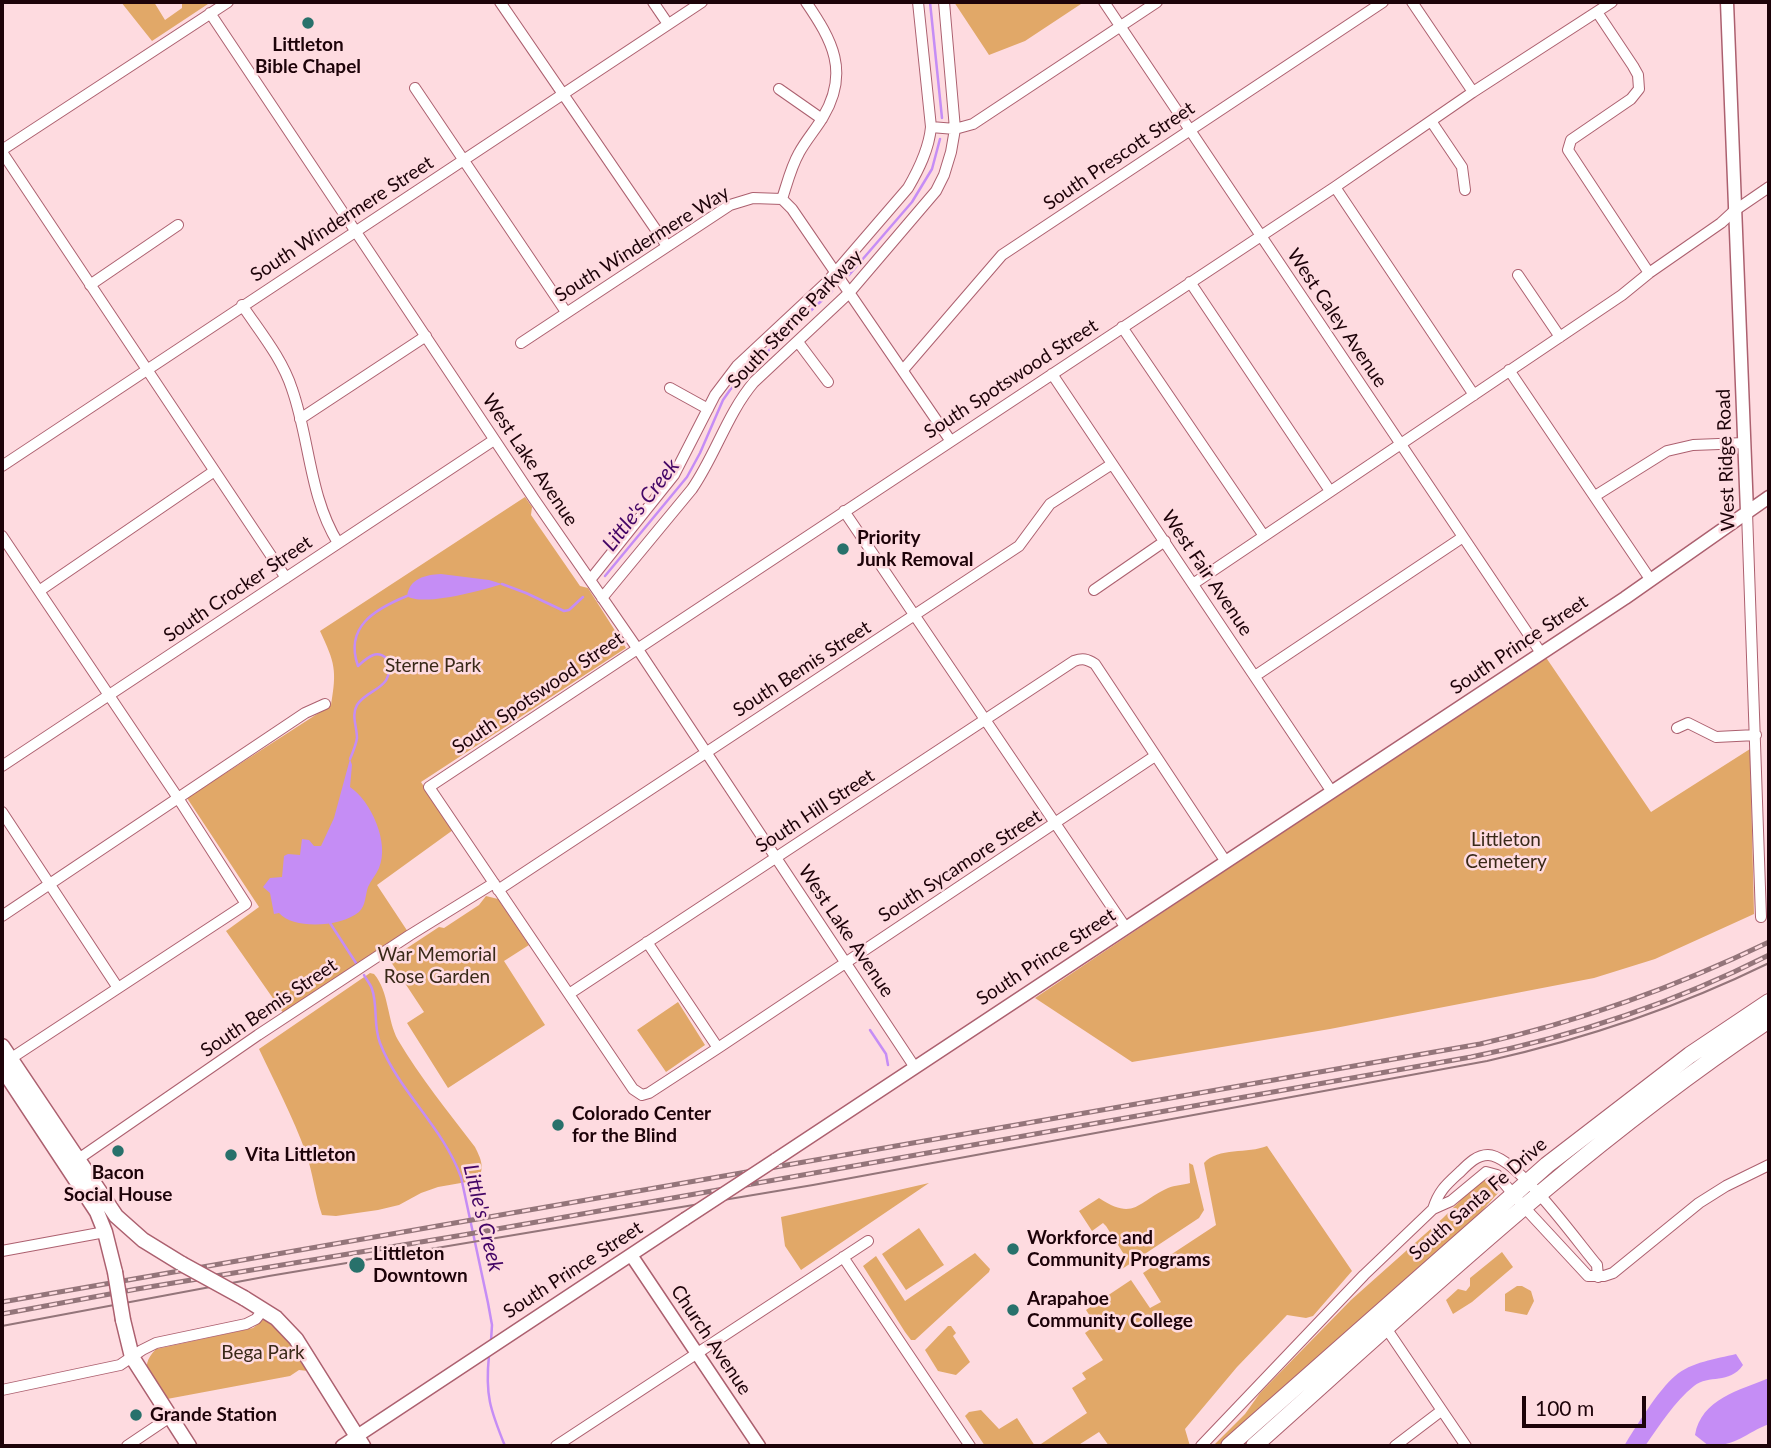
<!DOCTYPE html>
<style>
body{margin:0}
#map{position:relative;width:1771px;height:1448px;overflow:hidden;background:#fedbe0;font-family:Lato,sans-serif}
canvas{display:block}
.frame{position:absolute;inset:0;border:4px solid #1d0309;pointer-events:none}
.scale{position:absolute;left:1522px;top:1396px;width:124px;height:32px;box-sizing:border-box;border:4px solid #1d0309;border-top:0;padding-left:9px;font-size:21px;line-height:24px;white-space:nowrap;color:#1d0309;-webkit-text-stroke:5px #fedbe0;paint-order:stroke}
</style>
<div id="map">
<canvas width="1771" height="1448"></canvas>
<div class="frame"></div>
<div class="scale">100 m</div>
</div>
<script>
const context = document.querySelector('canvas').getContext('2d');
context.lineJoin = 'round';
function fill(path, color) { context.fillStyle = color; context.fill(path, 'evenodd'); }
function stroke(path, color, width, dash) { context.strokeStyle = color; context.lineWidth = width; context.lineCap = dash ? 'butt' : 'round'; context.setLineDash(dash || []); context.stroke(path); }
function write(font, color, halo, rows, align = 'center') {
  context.font = font + ' Lato,sans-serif'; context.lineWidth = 5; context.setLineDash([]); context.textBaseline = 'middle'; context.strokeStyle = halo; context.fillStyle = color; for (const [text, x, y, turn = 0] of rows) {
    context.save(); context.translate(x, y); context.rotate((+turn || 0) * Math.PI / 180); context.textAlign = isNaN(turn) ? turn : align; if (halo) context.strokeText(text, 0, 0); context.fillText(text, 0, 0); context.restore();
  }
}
const green = new Path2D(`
 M121,2H154L165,20L182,8V2H211L152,41Z
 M954,2H1084L1025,41L989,55Z
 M525,497L532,507L531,515L580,586L588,588L626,648L421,782L453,830L377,885L410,935L286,1017L226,931L259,907L187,798L331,705C337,670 335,663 320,631Z
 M1545,656L1651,812L1750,749L1754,914L1655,959L1594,978L1330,1029L1132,1062L1035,998Z
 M486,896L498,899L529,945L504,961L545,1025L448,1088L407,1023L424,1012L391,962L400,956L401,952L439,927L444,928L479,905Z
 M370,973L374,974C389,991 387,1020 398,1040C419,1076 450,1114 475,1147C481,1159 485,1167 478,1180L438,1187L421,1193L399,1205L378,1210L336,1216L322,1215C315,1194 313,1174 306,1153C293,1117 275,1083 259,1049Z
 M678,1002L705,1045L666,1072L637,1030Z
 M1267,1146L1352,1271L1313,1316L1306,1318L1287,1315L1237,1367L1185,1429L1190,1446H1109L1099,1432L1077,1446H1038L1087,1413L1072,1388L1086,1379L1082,1373L1103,1360L1085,1333L1096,1325L1086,1310L1131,1280L1150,1308L1161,1302L1143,1273L1216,1225L1204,1163C1218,1147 1248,1154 1267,1146Z
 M1189,1163L1193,1165L1204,1210L1199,1218L1119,1271L1114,1264L1125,1256L1106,1226L1103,1223L1092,1231L1079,1211L1099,1198C1135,1222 1138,1201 1168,1188C1175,1185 1183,1185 1190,1183Z
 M1487,1178C1495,1180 1499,1183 1499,1192L1478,1215L1378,1303L1348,1336L1224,1446H1213L1245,1414L1260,1393L1351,1300L1443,1218L1481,1180Z
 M929,1183L801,1270L785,1246L781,1217Z
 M919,1228L944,1265L906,1290L882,1254Z
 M1502,1252L1513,1267L1472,1302L1453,1314L1446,1300L1458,1289L1466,1291L1470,1286V1278Z
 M975,1253L990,1269L989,1272L915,1340H911L905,1332L863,1266L876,1256L905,1301Z
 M1517,1286H1522L1531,1291L1534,1301L1527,1315L1505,1311V1294Z
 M264,1319C283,1333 295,1349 308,1368V1371L299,1370L290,1376L167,1399C153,1381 136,1369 156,1349L253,1328Z
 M948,1326H951L956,1333L953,1336L970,1362L956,1375L938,1371L925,1350Z
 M981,1410L999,1429L1017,1418L1035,1446H985L965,1416L969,1412Z`);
const water = new Path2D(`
 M441,574L489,580L502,584C483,590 423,607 407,596C410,578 425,575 441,574Z
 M350,759L352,765L350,787C371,801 390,843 379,868C376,875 371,880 368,887C365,896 366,905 359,912C341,927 294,930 279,913L274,914L270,893L263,887L270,878L282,877L284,856L288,854L300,855L302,839L309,840L314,846H321L334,818Z
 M1736,1354L1743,1365C1729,1385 1709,1374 1694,1386C1674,1402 1660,1425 1645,1446H1624C1635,1428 1659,1389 1675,1376C1691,1362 1716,1359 1736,1354Z
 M1769,1378V1424C1746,1433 1736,1446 1709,1446L1695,1435C1701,1399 1740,1390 1769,1378Z`);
const stream = new Path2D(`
 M930,2L942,118
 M849,275L912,202L932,169L940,139
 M605,576L687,477L700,453L723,400L730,390L776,343L832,291
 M502,584L526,593L564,611L569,610L583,597
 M350,759C353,752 356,745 357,738C357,727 351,715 357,705C367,688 397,689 387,659C376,648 366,659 358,666C344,627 375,609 407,596
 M330,923L356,963
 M364,975C366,979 371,985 372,989C378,1006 373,1025 380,1043C399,1092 443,1127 461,1177L488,1303L492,1325L491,1341
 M870,1030L886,1054L888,1065
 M489,1355C485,1395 490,1409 505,1446`);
const minor = new Path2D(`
 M500,2L667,246
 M653,2L668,24
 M1104,2L1541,653
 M1412,2L1473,92
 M1597,12L1633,66L1638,75L1639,89L1631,99L1571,140L1568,150L1649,273
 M210,13L534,499L637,648L914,1066
 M415,88L566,312
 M779,89L822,119
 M1431,121L1462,167L1465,190
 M931,127L955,129L973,124L1157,2
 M2,150L228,2
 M2,152L286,578
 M1335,187L1474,395
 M782,199L792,209L950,440
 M782,199C787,184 791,167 799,153C806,140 816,129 823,117C850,72 832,40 806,2
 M1518,275L1560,337
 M1190,282L1330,491
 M90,285L178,225
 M242,305C260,332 282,358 292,389C310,440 309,496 338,543
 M1122,327L1264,536
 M798,342L828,382
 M521,343L730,205L753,198L782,199
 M903,370L1002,255L1383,2
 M1509,370L1650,579
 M1052,374L1332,792
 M670,388L708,409
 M300,419L426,336
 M2,466L702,2
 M1595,496L1667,451L1693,445L1745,443
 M844,511L1126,928
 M1747,512L1761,917
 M2,536L178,798L246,904L7,1061
 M590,580L674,475L715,395L737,366L827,282L908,188C919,169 929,149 931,127L918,2
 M1193,584L1622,295L1649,273L1721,223L1734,211L1769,187
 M1094,590L1165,541
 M39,591L213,472
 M602,598L692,489C716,454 727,414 754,382L849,293L936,191L944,175L951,152L955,129L944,2
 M1255,676L1463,537
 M1677,728L1688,723L1716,737L1756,735
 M1155,756L718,1048L649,1093L642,1095L633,1089L429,787L1335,187L1473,92L1612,2
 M2,766L494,440
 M2,812L118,988
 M498,890L1019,546L1050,504L1112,464
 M2,916L305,713L325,704
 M647,942L718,1048
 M569,994L1074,661C1083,658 1087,659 1095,664L1226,862
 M74,1162L258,1035L410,935L494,883
 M1433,1209C1439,1190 1447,1184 1461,1171C1469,1163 1477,1155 1488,1155C1516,1155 1578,1243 1597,1265L1598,1277
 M2,1251L105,1232
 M843,1257L970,1446
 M1384,1325L1466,1446
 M2,1390L120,1365L142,1350L156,1343L246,1324L256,1319L263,1310
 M127,1446L170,1417
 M556,1446L868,1241
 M1201,1446L1364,1275L1433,1209L1451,1201L1486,1172L1497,1175L1524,1207L1588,1276H1604L1613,1273L1699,1203L1726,1186L1769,1165
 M1395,1446L1441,1411`);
const tertiary = new Path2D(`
 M1727,2L1747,512
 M775,1160L1625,598L1769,497
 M631,1255L759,1446
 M342,1446L685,1219`);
const secondary = new Path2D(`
 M2,1046L116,1216L143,1240L182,1264
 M2,1068L97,1212L105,1232L115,1272
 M244,1298L276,1318L296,1339L363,1446
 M123,1320L132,1357L189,1446`);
const trunk = new Path2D(`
 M1229,1446L1547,1165L1690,1055L1769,1002
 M1254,1446C1420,1298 1583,1144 1769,1020`);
const tram = new Path2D(`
 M2,1326L269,1276L813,1185L1487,1061C1585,1039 1679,1007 1769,963`);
const rail = new Path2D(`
 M2,1302L1480,1044C1581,1021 1676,987 1769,942
 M2,1314L137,1289L463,1235L1471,1057C1575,1036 1674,1003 1769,955`);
const tertiaryBridge = new Path2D(`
 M685,1219L775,1160`);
const secondaryBridge = new Path2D(`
 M182,1264L244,1298
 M115,1272L123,1320`);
const markers = [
 [308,23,7,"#28716b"],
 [843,549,7,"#28716b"],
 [558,1125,7,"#28716b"],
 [118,1151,7,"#28716b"],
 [231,1155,7,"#28716b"],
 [1013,1249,7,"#28716b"],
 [357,1265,9,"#28716b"],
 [1013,1310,7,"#28716b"],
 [136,1415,7,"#28716b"]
];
const poiNames = [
 ["Littleton",308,45,"center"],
 ["Bible Chapel",308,67,"center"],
 ["Priority",857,538],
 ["Junk Removal",857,560],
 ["Colorado Center",572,1114],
 ["for the Blind",572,1136],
 ["Vita Littleton",245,1155],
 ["Bacon",118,1173,"center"],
 ["Social House",118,1195,"center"],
 ["Workforce and",1027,1238],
 ["Community Programs",1027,1260],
 ["Littleton",373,1254],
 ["Downtown",373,1276],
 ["Arapahoe",1027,1299],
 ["Community College",1027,1321],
 ["Grande Station",150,1415]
];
const streetNames = [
 ["South Prescott Street",1119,156,-34],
 ["South Windermere Street",342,219,-33],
 ["South Windermere Way",642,244,-32],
 ["West Caley Avenue",1337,318,56],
 ["South Sterne Parkway",795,319,-46],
 ["South Spotswood Street",1011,379,-33],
 ["West Lake Avenue",530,460,56],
 ["West Ridge Road",1726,460,-92],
 ["West Fair Avenue",1207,573,56],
 ["South Crocker Street",238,589,-34],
 ["South Prince Street",1519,645,-34],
 ["South Bemis Street",802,669,-33],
 ["South Spotswood Street",538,693,-34],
 ["South Hill Street",815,811,-33],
 ["South Sycamore Street",960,866,-33],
 ["West Lake Avenue",846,931,56],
 ["South Prince Street",1046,957,-33],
 ["South Bemis Street",269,1008,-34],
 ["South Santa Fe Drive",1478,1199,-41],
 ["South Prince Street",573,1270,-33],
 ["Church Avenue",711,1340,56]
];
const parkNames = [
 ["Sterne Park",433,666],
 ["Littleton",1506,840],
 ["Cemetery",1506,862],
 ["War Memorial",437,955],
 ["Rose Garden",437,977],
 ["Bega Park",263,1353]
];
const waterNames = [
 ["Little's Creek",641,505,-52],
 ["Little's Creek",483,1218,76]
];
fill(green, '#e1a868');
fill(water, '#c58df5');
stroke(stream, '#c58df5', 2.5);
stroke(minor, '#ac606f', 12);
stroke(tertiary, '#ac606f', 15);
stroke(secondary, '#ac606f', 17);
stroke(trunk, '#ac606f', 18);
stroke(minor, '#fff', 10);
stroke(tertiary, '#fff', 12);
stroke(secondary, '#fff', 14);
stroke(trunk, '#fff', 16);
stroke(tram, '#94757a', 2);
stroke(rail, '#94757a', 5);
stroke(rail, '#fedbe0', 2.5, [8]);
stroke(tertiaryBridge, '#ac606f', 15, []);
stroke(secondaryBridge, '#ac606f', 17, []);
stroke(tertiaryBridge, '#fff', 12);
stroke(secondaryBridge, '#fff', 14);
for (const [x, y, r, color] of markers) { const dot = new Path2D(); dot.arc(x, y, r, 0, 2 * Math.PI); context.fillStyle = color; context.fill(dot); stroke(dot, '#fedbe0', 2.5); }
write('bold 19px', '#1d0309', '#fedbe0', poiNames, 'left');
write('19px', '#1d0309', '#fedbe0', streetNames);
write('19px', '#392918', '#fedbe0', parkNames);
write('italic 21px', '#440666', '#fedbe0', waterNames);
</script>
